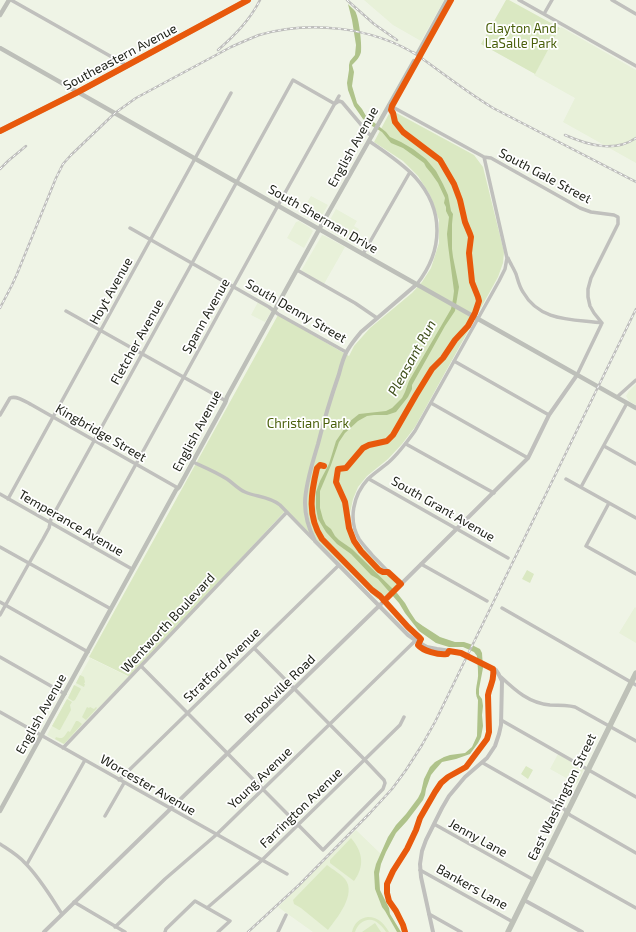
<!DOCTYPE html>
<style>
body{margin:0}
canvas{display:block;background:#eff4e6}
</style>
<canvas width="636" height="932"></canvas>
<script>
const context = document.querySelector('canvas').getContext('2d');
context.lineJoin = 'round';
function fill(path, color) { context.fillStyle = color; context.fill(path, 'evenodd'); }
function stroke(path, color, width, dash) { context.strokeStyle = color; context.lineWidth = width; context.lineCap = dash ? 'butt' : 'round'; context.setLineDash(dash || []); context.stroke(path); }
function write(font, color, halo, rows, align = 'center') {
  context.font = font + ' "Exo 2",sans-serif'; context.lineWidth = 3.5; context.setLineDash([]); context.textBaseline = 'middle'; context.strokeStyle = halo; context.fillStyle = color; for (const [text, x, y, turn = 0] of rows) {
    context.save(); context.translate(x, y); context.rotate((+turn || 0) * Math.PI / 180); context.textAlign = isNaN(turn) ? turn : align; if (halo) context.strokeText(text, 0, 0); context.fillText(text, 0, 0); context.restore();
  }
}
const built = new Path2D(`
 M364,0H444L421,41L393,25Z
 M561,27L636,70V163L563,122L575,98L534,75Z
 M311,196L328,205L318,222L301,212Z
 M336,209L357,221L354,226L359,229L351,243L328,229L327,228V225Z
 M299,221L310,228L313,231L304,248L287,238L296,222Z
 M322,235L325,236L345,247L324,284L301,271Z
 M258,302L272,310L265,322L251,315Z
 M636,384V405L629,401L626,396L629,391Z
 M635,607L636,608V643L619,633Z
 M90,658L129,677L66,743L63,744L47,735Z
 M558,754L584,769L577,784L550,769Z
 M356,830L381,854L376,864L374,872L375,889L382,907L385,911L397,932H313L278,907Z`);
const green = new Path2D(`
 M506,0H509L560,28L535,74L481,44Z
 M391,110L474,155L483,167L504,252L503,263L498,277L415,427L402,444L388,459L367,476L358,487L353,499L350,513L352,528L355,539L398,585L381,599H377L286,510L130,677L89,657L278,315L349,356L354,346L370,328L412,293L422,282L431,268L439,243V220L430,195L418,176L403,161L374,142Z
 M527,570L534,574L530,583L522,579Z
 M80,675L84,677L85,682L84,684H85L84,687L76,683Z
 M74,685L80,688L81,689L75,700L73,701L68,698Z
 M67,699L72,702L70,705L71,710L60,730H59L52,726Z
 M87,707L89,708L90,707L94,709L96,707L97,708L86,720L82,717Z
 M76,721H78L82,724L64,744L55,739L56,737C64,740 64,736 68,731L70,732Z
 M526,766L533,770L528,779L521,774Z
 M351,838C363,852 365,866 354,881L330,863V860Z
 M327,865C332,869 341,874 345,879C357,894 337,918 328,930L301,908L294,904L293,900Z
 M368,917C379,917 384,924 389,932H386C384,929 382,926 379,924C370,915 358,922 355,932H352C354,923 360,918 368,917Z
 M375,923L381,932H362Z`);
const water = new Path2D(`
 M348,4C350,6 353,9 355,11C359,17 362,44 361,52C360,57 356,61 352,65L354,72L352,86L357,103L362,109L366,116L386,132L390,137L401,142L413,149L426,159L436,171L443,184L448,195L451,211L453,214L452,224V249L453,257L459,287L455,311L445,326L412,385V389L408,397L396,412L387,415H374L367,416L358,421L345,433L339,442L331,465L320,491V508L323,519L326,525L331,529L335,536L339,540L352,549L397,593L405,603L410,612L416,621L423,626L440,637L455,642H464L470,644L480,649L482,653L483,668L479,689V695L482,699L483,706L482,715L483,726L481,737L478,743L470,754L456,759L442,762L435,770L431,775L426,789L425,795L423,800L407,821L396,833L386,852L381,864L379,874L380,890L389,908L390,914L401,932H397L385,911L382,907L375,889L374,872L376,864L388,837L396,825L406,814L418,798L421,792L424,779L430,767L435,762L444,757L450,755L465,753L472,747L477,736L478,700C473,691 479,681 478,672C478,666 477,661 477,656L474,652L463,647H449L436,643L419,631L405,613L399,603L378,579L371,575L351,554L337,544L326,532L318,519L316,508V492L320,481L329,464L336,441L349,422L359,414L386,411L392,408L402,398L405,392L409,381L451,309L453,299L454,291L448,245L447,234L449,217L446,211V207L444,203L445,198L438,183L431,173L426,167L424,163L403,148L391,143L382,132L372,126L363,119L354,106L348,90L347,83L349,70V65L350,61L355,55L356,45L352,20Z`);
const minor = new Path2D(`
 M11,0L126,65
 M519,0L636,66
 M612,0L636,14
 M544,14L552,0
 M336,103L339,101L342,102L369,134L372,136
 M389,105L484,157L507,258L505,269L499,281L415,431C407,442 399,453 389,462C382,468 374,473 368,479C353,495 348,520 359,539C363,545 368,550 373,556C382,565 391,575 401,584
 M369,141C385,152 402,163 415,177C445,210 443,251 417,284
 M484,157L491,158L580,208L591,212L614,215L618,217V224L591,278L588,289V297L590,306L594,313L602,323L577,375
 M130,228L269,307L278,314L346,352
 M363,254L410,172
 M508,258C510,263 514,269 516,274C518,280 519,286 523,292C540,322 572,319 602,323
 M297,270L355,303L377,318
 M66,311L226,401
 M454,361L549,415
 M617,397L636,380
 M431,403L528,458
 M0,415L10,398C17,395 26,402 32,405L178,488
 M406,444L494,493
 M604,446L636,464
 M193,462C204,467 216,472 227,479C233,483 238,489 245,492C256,497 269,496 280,505L313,539
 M369,479L508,558
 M566,479L636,518
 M581,487L627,403
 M0,494L132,569
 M8,499L231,93
 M609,503L586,546L636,574
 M91,546L281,200L339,96
 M0,547L111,609
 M421,564L487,601
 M0,602L88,652
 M502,608L636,685
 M0,615L28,565L43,539L49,528L51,519L293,80L335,104
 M0,657L65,694
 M141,666L323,850L383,789L385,783L384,780L365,760L254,648
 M501,677C516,691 529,703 550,705C559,705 567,705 575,707L636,741
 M0,712L287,874
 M501,720L636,797
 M63,748L287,512
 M483,763L564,809L570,815L636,853
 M119,780L339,565
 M105,816L124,783
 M434,824L534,880
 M0,844C9,850 18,855 25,863C40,878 51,897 62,914
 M545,857L636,908
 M27,864L85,760
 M420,870L513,922
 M74,902L125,932
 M207,908L259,863L400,725L404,717
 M429,914L461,932
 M115,927L165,879L216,835L415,641
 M165,932L166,929L195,901L230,921L218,932
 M278,932L286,915`);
const tertiary = new Path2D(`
 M417,284L361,332C356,338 351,344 347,351C343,358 341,366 339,374C331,397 324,420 318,444C313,461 305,485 305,503C305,517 309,529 315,541L408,635L418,642L427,647L437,649L458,652L472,658L496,670L498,673L502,681L501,725L499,734L495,746L487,758L465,777L449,796L442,808L426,840L422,851L420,864L421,877L433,932
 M524,900L582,932
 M44,932L379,606L528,458L549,415L577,375`);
const secondary = new Path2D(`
 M0,15L9,0
 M0,48L363,254L636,408
 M418,53L447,0
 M0,811L176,490L179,487L225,403L227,397L322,224L414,61`);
const primary = new Path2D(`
 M0,131L78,92L248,0
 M508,932L636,673`);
const rail = new Path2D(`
 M347,0L374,24L397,40
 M218,50C235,35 250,20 260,0
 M413,52C440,71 465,91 493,108L636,182
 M565,135C588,145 614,153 636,138
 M0,169L8,161L26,146
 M0,308L12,285L17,274L56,178L63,164L71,155L115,113L136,98L231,47C240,43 249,39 259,35C310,20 372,27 417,55
 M248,932L299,885L370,813L392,789L406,770L422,745L435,722L636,309`);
const cycleway = new Path2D(`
 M0,131L78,92L248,0
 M324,466L320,465L317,468C311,493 307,516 322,539L372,590L380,596L408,627L420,638L421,639L418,645C423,651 438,655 447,654L449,651L461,653L493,669C495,680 490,685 488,695L489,732L487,739L466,767L448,777L441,783L435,792L420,818L416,830L407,849L393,871L387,884V893L389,901L396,911L403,925L405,932
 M384,601L401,584L388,572H383L379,570L361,551L354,541L349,528L345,502L336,482L338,469L346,468L363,448L369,445L387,441L393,435L416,395L432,369L443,358L455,340L468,326L475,313L479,301L478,297L472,282L469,253L471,237L470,234L465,222L460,200L454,184L440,160L403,132L395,122L393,113L391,110L392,106L451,0`);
const parkNames = [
 ["Clayton And",521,29],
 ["LaSalle Park",521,44],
 ["Christian Park",308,424]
];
const streetNames = [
 ["Southeastern Avenue",120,57,-28],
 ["English Avenue",353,147,-61],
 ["South Gale Street",545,176,28],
 ["South Sherman Drive",323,219,30],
 ["Hoyt Avenue",111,291,-61],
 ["South Denny Street",296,311,30],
 ["Spann Avenue",206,316,-61],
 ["Fletcher Avenue",137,342,-61],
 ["English Avenue",197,431,-62],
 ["Kingbridge Street",101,433,30],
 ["South Grant Avenue",443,509,30],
 ["Temperance Avenue",71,523,30],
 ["Wentworth Boulevard",168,623,-47],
 ["Stratford Avenue",222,665,-44],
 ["Brookville Road",280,689,-44],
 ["English Avenue",41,714,-61],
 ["Young Avenue",260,778,-44],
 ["Worcester Avenue",148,785,30],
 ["East Washington Street",562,797,-64],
 ["Farrington Avenue",301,808,-44],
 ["Jenny Lane",478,838,29],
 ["Bankers Lane",472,887,29]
];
const waterNames = [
 ["Pleasant Run",412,358,-61]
];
fill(built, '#e8f1d9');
fill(green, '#dae8c2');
fill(water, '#afc38a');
stroke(minor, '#c0c0bd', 3.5);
stroke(tertiary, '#c0c0bd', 4);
stroke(secondary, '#bdbfb9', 4.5);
stroke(primary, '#bec1b8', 5.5);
stroke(rail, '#bebebc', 2.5);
stroke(rail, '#fff', 1, [3]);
stroke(cycleway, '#e8590c', 6);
write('13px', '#4a600c', '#fff', parkNames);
write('13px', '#20231a', '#fff', streetNames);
write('italic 14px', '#3e4f19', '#fff', waterNames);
</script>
